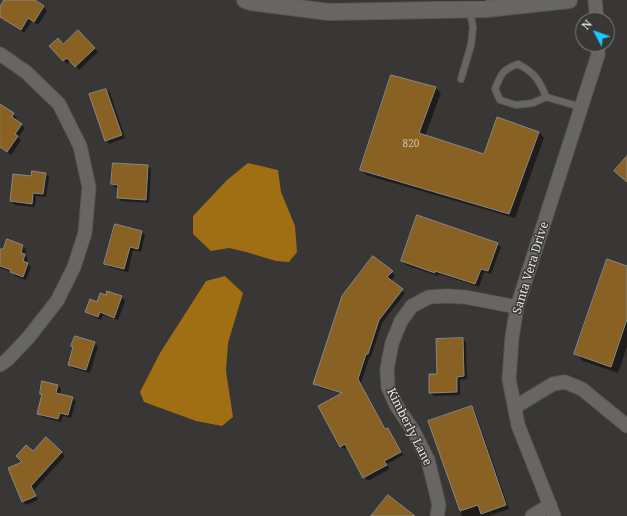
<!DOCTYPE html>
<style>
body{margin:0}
#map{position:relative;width:627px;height:516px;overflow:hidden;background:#393735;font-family:"Noto Serif",serif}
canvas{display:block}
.north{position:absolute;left:575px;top:12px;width:40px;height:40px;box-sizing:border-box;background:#393735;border:1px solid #7e7d7b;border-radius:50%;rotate:311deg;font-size:11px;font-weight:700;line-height:16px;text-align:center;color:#e6e5e4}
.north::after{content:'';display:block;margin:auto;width:14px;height:18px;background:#1cc9fc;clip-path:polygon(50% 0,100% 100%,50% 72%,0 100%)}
</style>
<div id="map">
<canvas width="627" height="516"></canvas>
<div class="north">N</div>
</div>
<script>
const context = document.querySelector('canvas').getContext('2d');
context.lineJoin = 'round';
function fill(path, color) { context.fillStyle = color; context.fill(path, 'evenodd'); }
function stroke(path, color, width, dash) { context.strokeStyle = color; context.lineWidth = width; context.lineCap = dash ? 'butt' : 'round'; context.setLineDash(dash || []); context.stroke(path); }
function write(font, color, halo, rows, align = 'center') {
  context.font = font + ' "Noto Serif",serif'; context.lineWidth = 3; context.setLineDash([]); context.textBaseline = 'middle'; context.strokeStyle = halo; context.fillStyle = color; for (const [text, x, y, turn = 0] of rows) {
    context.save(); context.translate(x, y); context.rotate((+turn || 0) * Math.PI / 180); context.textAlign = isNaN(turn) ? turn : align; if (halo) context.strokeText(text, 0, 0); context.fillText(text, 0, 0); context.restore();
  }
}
const water = new Path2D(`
 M248,163L278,170L281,192L295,226L297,252L289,262L276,261L246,252L229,248L211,251L193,234V216L227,180Z
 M225,276L243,293L228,343L226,371L233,417L222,426L196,421L144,402L140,392L160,353L206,281Z`);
const shadow = new Path2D(`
 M12,0H33L44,7L47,11L38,25L32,21L24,33L0,17V9Z
 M78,31L98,52L79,70L71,60L67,64L50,46L63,45Z
 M436,88L441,93L425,136L485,155L539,132L544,138L515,218L366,175L361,169Z
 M106,90L110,93L125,138L109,144L106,140Z
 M2,106L13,114L17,118L15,120L25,128L18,137L21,140L11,155L0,147V109Z
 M148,166L151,169L149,203L121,201L118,198L119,188H116L112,184Z
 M45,174L49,177L46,197L36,196L35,207L15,205L11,201L32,177Z
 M142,232L145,235L141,252L133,250L128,272L109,267L105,263Z
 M7,240L23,246L26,250L25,255L28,259L27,263L31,267L26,280L15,276L12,272L0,268V254L4,251Z
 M497,244L501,247L491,274L484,272L479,287L439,274L438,276L406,265L402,261Z
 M373,257L395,275L391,281L405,293L382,323L371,357L370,356L361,383L386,430L388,429L391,432L403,455L387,464L389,469L368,481L364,477L348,447L344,449L341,446L342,394L318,387L314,383Z
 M627,267V346L618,373L583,361L576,354Z
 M108,292L122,297L125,301L118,320L103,315L101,320L90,315L86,312L106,297Z
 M463,339L466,342L467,379L460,380V395L434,396L430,392L438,375Z
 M94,343L98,346L90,373L72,368L69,364Z
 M58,385L61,389L60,394L72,398L76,401L71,418L63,416L61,422L42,417L39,414L43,396L41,393Z
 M472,407L475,411L509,509L488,516H462L430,422Z
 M46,438L65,456L34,490L38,500L26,505L23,501L24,462Z`);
const building = new Path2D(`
 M4,0H35L44,6L34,22L28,18L21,30L0,17V7Z
 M78,30L95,48L75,67L67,58L63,61L49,46L58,38L63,44Z
 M391,75L436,87L419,133L484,154L497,117L539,132L509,214L360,170Z
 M106,89L122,135L105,141L89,94Z
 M0,104L14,113L12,117L22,124L15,134L18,136L7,152L0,147Z
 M627,156V182L614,171Z
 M113,163L148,165L146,200L117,198L118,185L111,184Z
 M32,171L46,173L43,194L33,193L32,204L10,201L13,174L31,176Z
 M417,215L498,243L488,271L481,269L475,284L435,271V273L401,261Z
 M115,224L142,231L138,249L130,247L124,269L104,264Z
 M7,239L23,245L21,253L25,254L23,261L28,263L23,277L10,272L11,270L0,266V249H3Z
 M373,256L393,271L387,277L403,289L379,320L368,354H366L358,379L385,429L388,428L401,452L384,461L387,465L363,478L345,444L340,447L318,406L342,393L313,384L342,296Z
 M607,259L627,266V319L611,367L574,354Z
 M107,291L122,296L114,318L100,312L98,317L85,312L90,299L97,302L100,293L106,295Z
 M75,336L95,342L86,370L68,365L73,347L71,346Z
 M463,338L464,376L457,377V392L429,393V374H437L436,339Z
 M42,381L58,385L56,393L73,397L68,415L60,413L58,419L37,414L42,394H40Z
 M472,406L506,505L481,514L478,505L460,511L428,421Z
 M46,437L62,452L31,486L36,496L22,502L8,468L22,462L16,456L26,445L33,451Z
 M388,495L415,516H371Z`);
const service = new Path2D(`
 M461,79L471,45L473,28L470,10
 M546,97C540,81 534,72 518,64C502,70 501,74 495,89L500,100L516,105L533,103L546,97L581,107`);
const minor = new Path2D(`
 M595,0L597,20
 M0,54L26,72L59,104L80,146L89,187L85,233L74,267L57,301L28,338L7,360L0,365
 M515,407L553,384L565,382L582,389L627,426
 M437,516L439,505L428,460L414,432L396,405L388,387L387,369L392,343L401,321L412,306L429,297L447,296L465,297L517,307
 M532,516L550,505
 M554,516L518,425L509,379L512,337L517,307L598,55V44`);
const tertiary = new Path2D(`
 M245,0L251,2L329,12L486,9L569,0`);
const numberNames = [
 ["820",411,144]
];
const streetNames = [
 ["Santa Vera Drive",531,268,-73],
 ["Kimberly Lane",409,427,63]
];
fill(water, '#a06e13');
fill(shadow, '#0007');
fill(building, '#886123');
stroke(building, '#898784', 1);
stroke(service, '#575655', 8);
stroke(minor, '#575655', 15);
stroke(tertiary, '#575655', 18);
stroke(service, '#686663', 6);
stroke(minor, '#686663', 13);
stroke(tertiary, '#686663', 16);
write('10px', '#cec4b4', null, numberNames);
write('12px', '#e6e5e4', '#393735', streetNames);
</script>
